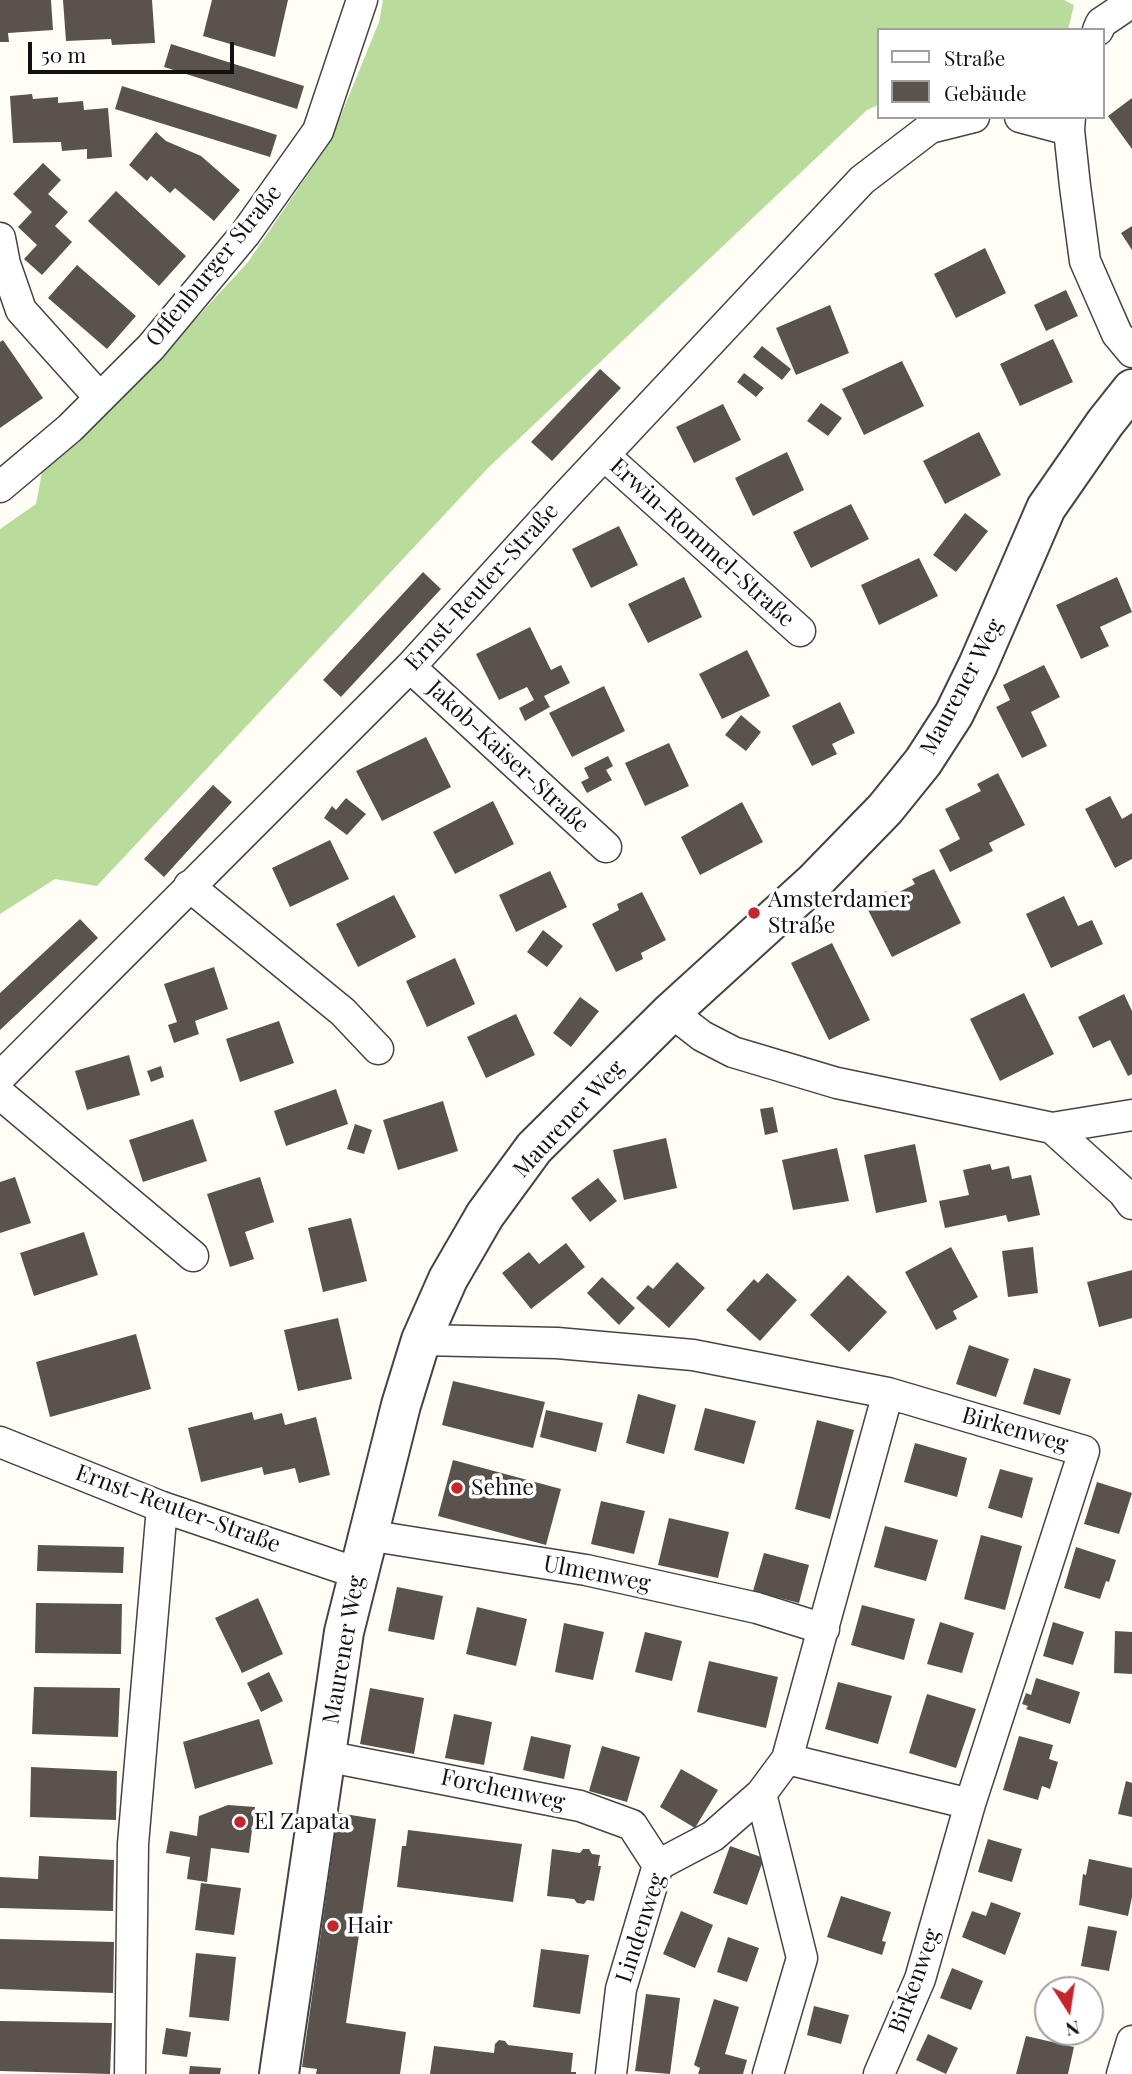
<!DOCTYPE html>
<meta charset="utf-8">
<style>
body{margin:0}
#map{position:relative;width:1132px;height:2074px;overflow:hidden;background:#fffdf5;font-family:"Playfair Display",serif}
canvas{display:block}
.legend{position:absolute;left:877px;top:28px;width:228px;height:91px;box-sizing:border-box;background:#fff;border:2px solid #a0a0a0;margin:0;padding:9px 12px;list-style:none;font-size:21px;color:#111}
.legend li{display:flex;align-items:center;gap:14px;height:35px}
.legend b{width:35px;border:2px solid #a0a0a0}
.north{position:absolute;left:1034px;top:1976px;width:70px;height:70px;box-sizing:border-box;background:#fff;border:2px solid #a0a0a0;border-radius:50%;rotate:168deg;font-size:19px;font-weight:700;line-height:28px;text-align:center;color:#111}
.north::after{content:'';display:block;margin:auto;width:24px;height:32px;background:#c4262e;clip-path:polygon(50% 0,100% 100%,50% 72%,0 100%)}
.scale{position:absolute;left:28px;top:42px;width:206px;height:32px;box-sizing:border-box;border:4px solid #111;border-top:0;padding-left:9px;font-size:21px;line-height:24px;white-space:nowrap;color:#111;-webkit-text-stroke:5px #fff;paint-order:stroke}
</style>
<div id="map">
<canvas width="1132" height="2074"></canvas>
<ul class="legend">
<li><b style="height:9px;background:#fff"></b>Straße</li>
<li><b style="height:19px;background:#5a524d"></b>Gebäude</li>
</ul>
<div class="north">N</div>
<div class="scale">50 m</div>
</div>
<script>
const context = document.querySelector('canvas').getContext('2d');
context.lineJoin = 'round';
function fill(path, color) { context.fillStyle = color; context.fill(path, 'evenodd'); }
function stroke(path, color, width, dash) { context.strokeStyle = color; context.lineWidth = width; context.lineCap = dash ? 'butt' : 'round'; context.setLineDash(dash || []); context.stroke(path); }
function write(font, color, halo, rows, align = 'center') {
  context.font = font + ' "Playfair Display",serif'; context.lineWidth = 7; context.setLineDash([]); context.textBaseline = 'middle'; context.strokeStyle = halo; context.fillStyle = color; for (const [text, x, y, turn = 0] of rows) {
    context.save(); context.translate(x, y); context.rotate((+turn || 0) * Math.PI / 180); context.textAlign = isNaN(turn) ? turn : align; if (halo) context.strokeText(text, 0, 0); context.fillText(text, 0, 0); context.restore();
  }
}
const forest = new Path2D(`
 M383,0H1064L1074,5L1068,30H878V105L867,110L488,468L97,886L55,879L0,914V529L36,504L43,467L124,397L248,262L330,142L379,22Z`);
const building = new Path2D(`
 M0,0H51L53,30L8,33L9,42H0Z
 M63,0H152L155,43L112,45L111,39L66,41Z
 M212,0H288L275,57L203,36Z
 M171,44L304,86L297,109L164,67Z
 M122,86L277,135L270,157L115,109Z
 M32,94L33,99L58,97V103L83,101L84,110L108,108L112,157L87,159V149L62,151L61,142L13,143L10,96Z
 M1132,98V149L1108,116Z
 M156,132L166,141L201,156L240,190L214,221L175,188L170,193L151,176L147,181L129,165Z
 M43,163L61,180L48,194L68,212L55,226L72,242L42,275L24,259L37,245L18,227L32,212L13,194Z
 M116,191L186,256L159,286L88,221Z
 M1132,226V250L1121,233Z
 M985,248L1006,293L956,318L934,274Z
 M77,265L136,316L107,349L48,298Z
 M1066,290L1078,316L1046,331L1034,305Z
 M830,305L849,353L796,375L776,328Z
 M1053,339L1073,382L1020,406L1000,364Z
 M3,340L43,398L0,428V342Z
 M762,346L791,369L782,380L753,357Z
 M902,361L924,406L864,435L842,389Z
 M600,369L621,388L552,461L531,442Z
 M744,373L764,388L756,397L737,382Z
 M821,403L842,418L828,436L807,421Z
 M723,404L741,440L694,463L676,427Z
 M979,432L1001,475L945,504L923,461Z
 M787,452L804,490L753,516L735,478Z
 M851,504L869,539L811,568L793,532Z
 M965,513L988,531L956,572L933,555Z
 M619,526L638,565L591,588L572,549Z
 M919,558L938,596L879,625L861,585Z
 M423,572L441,589L341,697L323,680Z
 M684,577L702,617L648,643L628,604Z
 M1117,577L1132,612L1100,627L1109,646L1081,659L1056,605Z
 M530,627L551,670L561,665L570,683L544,696L550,707L525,721L519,708L534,700L527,687L499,700L476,654Z
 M747,650L770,696L722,719L699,674Z
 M1044,665L1060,697L1031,712L1047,746L1022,758L996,707L1010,700L1003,685Z
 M604,686L625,731L572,757L549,713Z
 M840,702L855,733L832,744L837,754L812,766L792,726Z
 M741,715L761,732L746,751L725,735Z
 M426,737L451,787L382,821L356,771Z
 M669,743L689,786L645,806L625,763Z
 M608,756L613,766L606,770L612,780L587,793L581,782L589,778L584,768Z
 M998,773L1025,825L989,843L993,851L950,872L939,850L960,839L945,809L981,791L977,784Z
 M213,785L232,802L164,877L144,859Z
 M1110,796L1122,819L1132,813V859L1115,868L1085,809Z
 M346,798L366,814L347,835L324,818L332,806L336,810Z
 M493,801L514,844L455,874L433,832Z
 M742,802L763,842L700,875L681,837Z
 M330,840L349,879L290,907L272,868Z
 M934,869L961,923L892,957L864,902L886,891L889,897L915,884L912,879Z
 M550,871L567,907L516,932L499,895Z
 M642,892L666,940L641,953L643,959L616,972L592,924L619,910L617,904Z
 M394,895L416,937L358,967L336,924Z
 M1064,896L1078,926L1092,920L1103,944L1051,968L1026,914Z
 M80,919L98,938L0,1030V993Z
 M543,930L563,946L547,967L527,952Z
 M832,943L870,1020L829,1040L791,963Z
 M455,958L475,1004L427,1027L406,981Z
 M214,967L228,1009L195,1021L199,1034L174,1043L168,1025L177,1022L164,984Z
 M1024,993L1054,1054L1000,1081L970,1019Z
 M1124,994L1132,1011V1074L1128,1076L1110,1040L1093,1048L1078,1017Z
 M580,997L599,1011L571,1047L553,1033Z
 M516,1014L535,1055L486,1078L467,1037Z
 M279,1021L294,1063L240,1082L226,1039Z
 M129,1055L140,1095L87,1110L75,1071Z
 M161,1066L164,1077L151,1082L147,1071Z
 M336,1089L348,1124L286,1146L274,1111Z
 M443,1101L458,1151L398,1170L383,1120Z
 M773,1107L778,1132L765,1135L760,1109Z
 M193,1119L207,1161L143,1182L129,1140Z
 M355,1124L372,1130L364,1154L347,1149Z
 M666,1138L677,1188L624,1200L613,1150Z
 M915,1144L927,1202L876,1213L864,1155Z
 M837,1148L849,1201L793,1210L782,1160Z
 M990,1164L992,1170L1009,1166L1012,1179L1031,1175L1040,1215L1008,1222L1006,1215L945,1228L939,1201L969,1195L963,1170Z
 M15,1177L31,1223L0,1233V1182Z
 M260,1177L274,1222L245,1232L254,1259L230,1267L207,1194Z
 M598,1178L617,1201L590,1222L571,1198Z
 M351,1218L367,1281L323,1292L308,1228Z
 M84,1232L98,1275L34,1296L20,1253Z
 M566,1243L585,1267L531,1309L502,1273L529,1252L539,1264Z
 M951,1247L978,1297L953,1311L957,1319L936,1330L905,1272Z
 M1033,1247L1038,1293L1008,1297L1002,1251Z
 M677,1262L705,1288L669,1328L636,1298L648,1285L653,1289Z
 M1132,1270V1318L1099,1327L1087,1282Z
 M767,1273L797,1300L760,1341L726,1310L754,1279L758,1283Z
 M848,1275L887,1312L849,1352L810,1315Z
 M602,1277L635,1308L619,1325L587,1293Z
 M338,1318L352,1379L298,1391L284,1330Z
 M136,1334L151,1389L50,1417L36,1362Z
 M969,1345L1009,1359L996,1397L956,1384Z
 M1034,1368L1071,1379L1060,1415L1023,1404Z
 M453,1381L545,1402L533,1448L442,1425Z
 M638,1394L676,1405L664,1454L626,1443Z
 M705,1408L756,1421L744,1464L694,1450Z
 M546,1410L603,1423L596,1452L540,1437Z
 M252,1412L254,1420L282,1413L285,1425L316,1417L330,1475L299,1483L295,1468L264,1475L262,1467L201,1482L188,1428Z
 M817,1420L854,1430L830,1519L795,1509Z
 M915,1443L967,1458L957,1497L904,1482Z
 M453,1460L561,1489L546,1545L438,1516Z
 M1000,1469L1033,1478L1022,1518L988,1508Z
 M1097,1482L1132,1493L1119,1534L1084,1524Z
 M601,1501L645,1511L634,1554L591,1544Z
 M669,1518L729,1532L718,1578L658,1565Z
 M885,1526L938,1540L926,1581L874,1567Z
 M981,1535L1022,1546L1005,1610L964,1599Z
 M38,1545L124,1547L123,1573L37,1571Z
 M1076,1547L1116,1560L1109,1582L1106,1581L1100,1599L1064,1588Z
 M764,1553L809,1565L799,1603L753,1591Z
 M397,1587L443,1596L434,1640L388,1631Z
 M258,1598L283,1654L242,1673L215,1618Z
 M36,1603L122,1604L121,1654L35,1653Z
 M862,1605L915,1619L904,1660L851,1645Z
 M477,1607L527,1619L516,1666L466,1654Z
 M940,1622L974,1633L962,1673L927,1664Z
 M1053,1622L1084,1632L1073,1665L1043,1656Z
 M564,1623L604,1632L593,1680L555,1672Z
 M1115,1631L1132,1632V1674L1114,1673Z
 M645,1632L682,1641L672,1681L635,1672Z
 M709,1661L778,1677L766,1728L697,1712Z
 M269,1672L283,1701L261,1712L247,1683Z
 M1036,1678L1080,1692L1070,1724L1026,1709L1028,1706L1022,1704L1026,1693L1031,1695Z
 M838,1682L892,1696L878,1744L825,1729Z
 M34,1687L120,1688L118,1737L32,1734Z
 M370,1688L424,1698L414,1754L360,1744Z
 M927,1694L976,1709L956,1768L909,1753Z
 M454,1714L492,1722L484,1765L445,1758Z
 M259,1719L273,1764L195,1789L183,1742Z
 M531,1736L571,1745L564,1779L523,1770Z
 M1019,1736L1053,1745L1049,1759L1058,1762L1050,1789L1042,1786L1038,1800L1003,1790Z
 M602,1746L640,1757L627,1802L589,1791Z
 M31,1767L117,1771L116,1820L30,1817Z
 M681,1769L718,1790L695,1828L660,1807Z
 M1126,1781L1132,1783V1817L1118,1814Z
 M228,1805L255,1807L249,1853L211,1848L207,1882L187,1879L190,1857L166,1853L170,1831L197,1836L199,1816Z
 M338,1813L376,1819L346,2023L406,2032L400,2074H316L317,2069L302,2067Z
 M408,1830L522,1844L513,1902L397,1887L402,1846H406Z
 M988,1839L1022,1849L1012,1882L978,1872Z
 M730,1846L764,1858L747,1905L713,1893Z
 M552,1849L580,1853L583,1849H589L592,1854L600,1855L598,1866H601L594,1901L587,1900L584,1904L577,1903L574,1899L547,1896Z
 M39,1856L114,1860L113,1911L0,1908V1877L38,1879Z
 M1089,1859L1132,1868V1897L1128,1916L1079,1905L1083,1874L1086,1875Z
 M201,1883L241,1888L234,1935L195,1930Z
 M841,1896L891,1912L882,1941L886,1942L882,1955L827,1937Z
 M991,1902L1021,1913L1005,1955L962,1937L972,1911L986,1916Z
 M681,1911L713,1925L695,1968L663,1954Z
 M1088,1926L1117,1931L1109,1971L1081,1966Z
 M728,1937L759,1948L747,1982L717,1972Z
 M0,1939L114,1942L113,1993L0,1989Z
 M541,1949L589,1955L580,2014L533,2007Z
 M196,1953L236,1957L229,2021L189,2017Z
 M952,1968L983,1981L971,2010L940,1998Z
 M1090,1992L1098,1994L1091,2021L1090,2020Z
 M646,1994L680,1998L670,2074L635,2071Z
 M714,1999L739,2007L725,2054L747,2060L743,2074H698L700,2068L694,2065Z
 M814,2006L849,2015L841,2044L807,2035Z
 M0,2021L112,2023L110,2074L0,2071Z
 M166,2028L191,2032L187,2057L162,2054Z
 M928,2034L958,2048L946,2074L916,2060Z
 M1026,2036L1074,2047L1068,2074H1016Z
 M499,2040L505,2041L508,2045L573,2053L571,2072H576V2074H430L434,2046L494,2053L495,2044Z
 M190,2066L221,2068L220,2074H189Z`);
const minor = new Path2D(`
 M1098,30L1101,23L1132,2
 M1020,117L1069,130
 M1070,117L1069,130L1075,186L1085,261L1117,334L1132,352
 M0,238L5,264L21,310L100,398
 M605,456L800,631
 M0,487L70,428L151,347L245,234L318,131L362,0
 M410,667L606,847
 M189,886L343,1012L378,1049
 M671,1012L702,1036L733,1052L837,1083L1052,1128L1132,1115
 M0,1077L410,667L561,501L862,180L930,128L974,117
 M0,1094L193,1256
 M1052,1128L1123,1192L1132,1204
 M421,1340L557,1343L693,1355L888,1393L1084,1451L970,1804L920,1979L879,2074
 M0,1442L162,1507L357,1573
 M367,1535L586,1570L757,1608L824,1629
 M325,1756L580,1806L632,1825L658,1865
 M787,1759L970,1804
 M761,1794L802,1958L768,2074
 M130,2074L133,1844L162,1507
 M611,2074L621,1989L658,1865L713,1836L761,1794L787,1759L888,1393
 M1122,2074L1132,2041`);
const tertiary = new Path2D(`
 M279,2074L344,1632L401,1405L421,1340L448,1279L485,1215L534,1148L671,1012L815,881L885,809L923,762L954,714L978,665L1046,508L1105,423L1132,389`);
const markers = [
 [754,913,7,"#c4262e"],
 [457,1488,7,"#c4262e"],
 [240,1822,7,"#c4262e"],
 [333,1926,7,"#c4262e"]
];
const streetNames = [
 ["Offenburger Straße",214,266,-51],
 ["Erwin-Rommel-Straße",702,543,42],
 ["Ernst-Reuter-Straße",482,587,-48],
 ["Maurener Weg",962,687,-62],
 ["Jakob-Kaiser-Straße",508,757,43],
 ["Maurener Weg",569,1119,-47],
 ["Birkenweg",1015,1430,16],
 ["Ernst-Reuter-Straße",178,1509,20],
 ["Ulmenweg",597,1574,11],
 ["Maurener Weg",344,1650,-80],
 ["Forchenweg",503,1790,12],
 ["Lindenweg",641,1928,-72],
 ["Birkenweg",915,1981,-70]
];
const poiNames = [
 ["Amsterdamer",768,900],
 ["Straße",768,926],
 ["Sehne",471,1488],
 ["El Zapata",254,1822],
 ["Hair",347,1926]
];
fill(forest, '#b9dc9c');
fill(building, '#5a524d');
stroke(minor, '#444', 33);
stroke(tertiary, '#444', 42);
stroke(minor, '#fff', 30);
stroke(tertiary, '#fff', 38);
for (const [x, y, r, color] of markers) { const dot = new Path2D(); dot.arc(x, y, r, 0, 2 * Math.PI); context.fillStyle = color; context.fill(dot); stroke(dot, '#fff', 2.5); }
write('23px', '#111', '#fff', streetNames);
write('23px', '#111', '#fff', poiNames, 'left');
</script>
